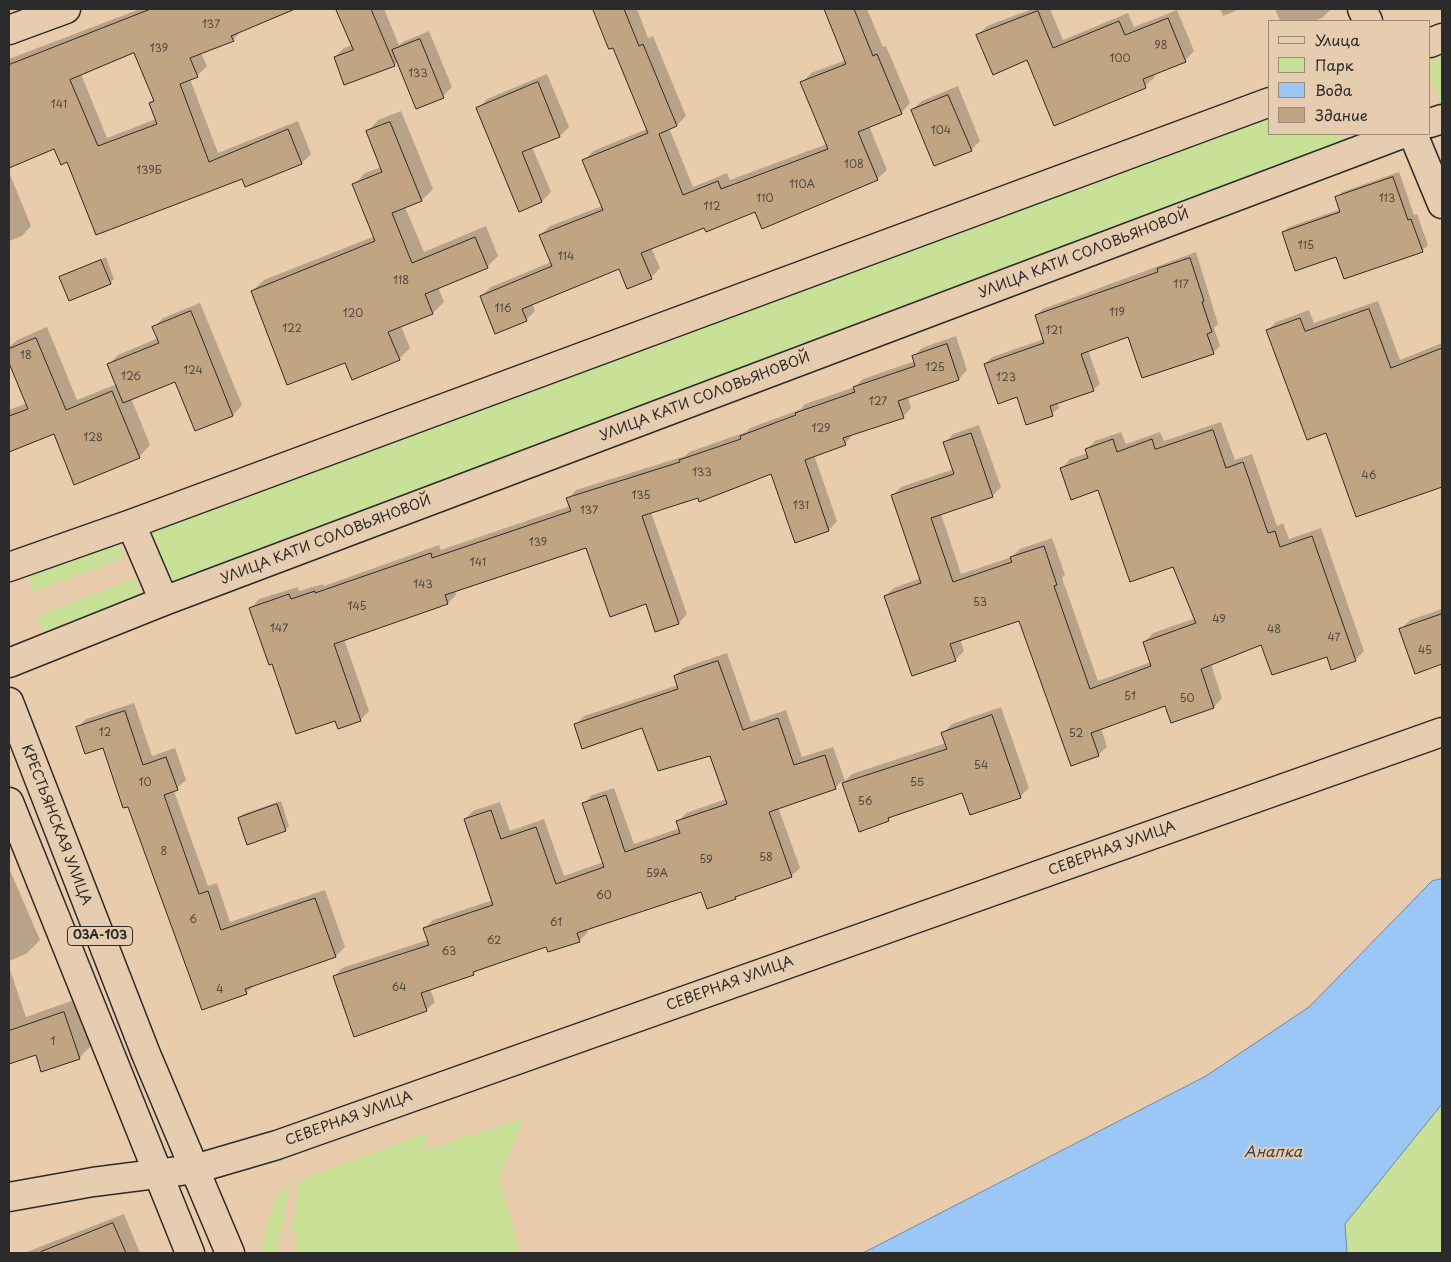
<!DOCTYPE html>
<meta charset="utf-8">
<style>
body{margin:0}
#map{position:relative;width:1451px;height:1262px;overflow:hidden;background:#e8ccab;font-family:"Playpen Sans",sans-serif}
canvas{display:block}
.frame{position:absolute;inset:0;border:10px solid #2b2b2b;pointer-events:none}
.legend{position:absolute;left:1268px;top:20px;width:162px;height:115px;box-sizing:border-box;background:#e7cdaf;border:1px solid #9c8c7a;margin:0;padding:6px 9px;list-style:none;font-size:15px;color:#2b2b2b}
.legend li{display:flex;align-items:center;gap:10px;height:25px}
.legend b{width:25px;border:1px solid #9c8c7a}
</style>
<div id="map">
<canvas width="1451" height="1262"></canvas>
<div class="frame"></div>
<ul class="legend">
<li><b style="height:6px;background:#e7cdaf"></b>Улица</li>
<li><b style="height:14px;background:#c8e197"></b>Парк</li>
<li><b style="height:14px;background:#9ac7f5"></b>Вода</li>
<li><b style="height:14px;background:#c1a583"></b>Здание</li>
</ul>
</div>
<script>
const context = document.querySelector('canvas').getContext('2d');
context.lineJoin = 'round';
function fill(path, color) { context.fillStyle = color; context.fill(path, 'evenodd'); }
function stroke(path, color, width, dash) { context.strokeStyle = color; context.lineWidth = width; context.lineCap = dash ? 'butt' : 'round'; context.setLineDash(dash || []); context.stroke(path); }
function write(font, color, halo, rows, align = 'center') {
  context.font = font + ' "Playpen Sans",sans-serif'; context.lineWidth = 4; context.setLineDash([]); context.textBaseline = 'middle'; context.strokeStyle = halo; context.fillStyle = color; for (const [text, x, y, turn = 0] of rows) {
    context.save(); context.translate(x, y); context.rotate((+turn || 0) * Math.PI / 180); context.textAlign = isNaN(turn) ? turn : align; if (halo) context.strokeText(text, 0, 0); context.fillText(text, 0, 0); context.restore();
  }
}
const green = new Path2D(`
 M1442,56V108L1430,78V60Z
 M1270,111V134H1339L1343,146L170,589L149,530Z
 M116,540L124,558L33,592L26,573Z
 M134,579L141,597L44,634L37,616Z
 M1442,1104V1253H1347L1345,1224Z
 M524,1118L499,1177L520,1253H297L298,1235L291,1233L299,1184L303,1179L429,1132L425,1150Z
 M290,1184L277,1253H261C266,1230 268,1198 290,1184Z`);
const water = new Path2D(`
 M1442,879V1104L1345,1224L1347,1253H863L1206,1076L1309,1007L1432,881Z`);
const shadow = new Path2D(`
 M140,9H294L242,30L233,40L201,53L207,66L197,76L190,79L218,153L298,121L311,154L302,163L243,178L68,161L55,148L9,167V59ZM135,51L154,100L150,104L156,119L107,138L81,74Z
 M338,9H384L399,45L403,42L429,31L452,87L443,96L398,61L394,65L335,57L344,48L352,45Z
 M594,9H637L648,38L653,36L686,116L677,125L669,128L693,187L727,173L730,180L827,144L802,83L811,73L846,60L827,12L830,9H867L883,47L886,46L910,103L901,113L869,126L887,170L877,179L705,226L651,247L660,268L651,278L620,267L532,303L535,311L526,320L481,296L491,287L551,262L540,235L550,226L602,206L584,161L593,151L647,129L614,46L610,48Z
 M1032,9H1050L1063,40L1128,13L1134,27L1177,10L1194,51L1185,60L1153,73L1155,77L1145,86L1028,59L978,35L987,26Z
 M1220,9H1240L1223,16Z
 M1275,9H1331L1322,18L1313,21H1280Z
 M547,74L569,127L560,136L532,147L551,192L542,201L520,210L478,108L487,99Z
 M958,86L980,141L971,150L912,110L922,101Z
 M401,111L433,189L422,200L405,207L424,252L486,226L498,256L487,267L438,287L444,302L433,313L401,326L410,348L399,359L346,361L252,291L264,280L375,236L354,185L365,173L381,167L367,132L378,120Z
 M9,172L31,226L22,236L9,241Z
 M1399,172L1414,215L1417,214L1428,245L1422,251L1337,256L1283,232L1289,227L1341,209L1337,198L1342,192Z
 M1196,252L1218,324L1214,328L1220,346L1213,353L1129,336L1088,350L1100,384L1093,390L1057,402L1059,408L1052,414L1018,396L985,364L992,357L1044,339L1036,316L1043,309Z
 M106,257L114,279L110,283L60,278L65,274Z
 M1378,301L1400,360L1442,343V481L1412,491L1327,432L1268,330L1276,322L1309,310L1314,323Z
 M200,303L242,405L233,415L196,430L175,380L131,398L150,445L139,457L54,432L9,450V410L27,403L9,360V347L17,340L47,327L77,400L117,384L109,364L118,355L158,338L154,327L163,318Z
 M956,336L967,370L959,379L908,397L911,408L903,417L853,434L845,444L814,455L837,521L829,530L772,472L651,512L687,614L679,623L656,630L646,602L586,546L455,590L456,595L448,603L344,639L369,711L360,720L336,719L273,662L251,608L259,599L298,587L299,591L323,584L324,586L439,545L441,550L570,506L568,499L576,490L685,456L689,452L746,432L750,428L801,409L805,404L855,387L863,379L915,361L913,357L922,348Z
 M1221,422L1235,460L1252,454L1277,526L1283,523L1289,539L1321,528L1364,651L1355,660L1262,643L1211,664L1222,698L1214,707L1172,721L1166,705L1101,728L1107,747L1098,755L1020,619L960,639L964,651L955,660L885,596L894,588L921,578L892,496L901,487L954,469L945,443L953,434L979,425L1001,487L992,496L941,514L961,574L1012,557L1020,549L1052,538L1065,575L1062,578L1098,681L1151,662L1144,642L1153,633L1196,618L1173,565L1099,488L1062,468L1070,459L1088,453L1087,449L1095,441L1121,432L1126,444L1160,432L1164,441Z
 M1442,609V663L1416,672L1401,629L1410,620Z
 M727,653L751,722L786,710L802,757L833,747L845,781L852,774L946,743L943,733L952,724L1001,707L1029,788L1020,797L963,791L894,815L888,820L859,830L842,781L836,787L778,807L800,868L791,876L740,894L735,898L701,890L586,929L588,932L579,941L547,945L430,989L435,1002L426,1010L334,977L342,968L428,940L425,928L433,920L493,900L465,819L473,811L500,802L510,831L544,819L564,876L604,862L584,803L592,795L614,788L634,844L680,828L678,822L686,813L726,799L711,754L643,726L576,725L584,716L678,685L675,676L683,668Z
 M134,703L152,756L175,748L186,780L174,791L208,886L217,883L230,922L325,890L345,947L336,956L256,984L246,993L129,805L103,747L77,728L86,719Z
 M281,801L289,826L285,830L239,818L243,814Z
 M9,868L40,940L26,954L9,961Z
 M9,967L26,1017L77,999L93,1044L79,1058L37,1054L9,1063Z
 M124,1214L140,1253H24Z`);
const building = new Path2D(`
 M151,9H295L231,36L234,41L190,58L198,77L180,84L209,162L288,129L302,164L245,187L242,179L96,235L67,162L61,165L54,149L9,168V65ZM134,53L154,101L149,103L157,124L98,146L70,80Z
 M336,9H371L395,66L344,85L334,57L353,50Z
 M593,9H624L639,46L643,44L677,126L659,134L683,195L718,181L721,189L828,149L800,82L846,64L824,9H854L873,56L877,54L902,114L858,132L878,180L762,229L755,212L706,232L704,228L641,253L652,279L627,289L619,269L522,309L527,321L495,334L480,296L552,266L539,235L603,210L582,160L648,133L613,48L609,49Z
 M1038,11L1053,48L1119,21L1125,35L1168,18L1186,62L1143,79L1146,88L1054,126L1027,60L993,75L976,35Z
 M420,39L444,98L416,109L392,50Z
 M538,82L560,137L522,152L542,202L519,212L476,108Z
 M948,95L972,151L934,166L911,110Z
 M390,122L422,201L392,213L412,263L475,237L488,268L425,294L433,314L388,332L400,360L352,380L345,363L287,385L251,291L375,241L352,184L382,172L366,131Z
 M1393,177L1408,220L1411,219L1423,252L1344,279L1336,257L1295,271L1282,232L1340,212L1335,197Z
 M1190,258L1204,301L1202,302L1212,332L1207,334L1214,354L1142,378L1128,337L1081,354L1094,391L1050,406L1053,416L1026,425L1017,397L998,404L984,364L1044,343L1035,315L1158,272L1157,269Z
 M101,260L111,284L69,301L59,277Z
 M1369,309L1391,368L1442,348V487L1356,517L1326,433L1307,440L1266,330L1300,318L1305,331Z
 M191,311L233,416L195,431L175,382L123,403L107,364L159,343L152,327Z
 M36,338L66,410L112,391L140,458L74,485L54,434L9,452V416L28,409L9,363V349Z
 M947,344L959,380L898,401L904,418L843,438L846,445L805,460L829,531L795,543L771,474L699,502L698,498L642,516L679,624L655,632L646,604L610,617L586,548L445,595L448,604L334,644L361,721L338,729L335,721L296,734L272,664L269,665L249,608L289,594L291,599L315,591V593L431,553L432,558L571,511L566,498L680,462L679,460L741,439L740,436L796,415L795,413L855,392L853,387L915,366L912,356Z
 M1213,430L1226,468L1243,462L1268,533L1275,531L1280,547L1312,536L1356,661L1331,670L1327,657L1272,675L1261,645L1201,669L1214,708L1171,723L1165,706L1091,733L1099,756L1071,766L1019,621L950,644L956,661L912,676L884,596L921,583L891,495L954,474L943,442L971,433L993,497L931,518L953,582L1012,562L1010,557L1044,546L1057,585L1054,586L1090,689L1151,666L1143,642L1196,623L1173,567L1130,582L1098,490L1071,500L1060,468L1088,458L1085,449L1113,439L1117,452L1152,439L1155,449Z
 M1442,614V664L1415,674L1399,629Z
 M718,661L743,730L778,718L794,765L825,755L836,789L769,812L792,877L735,897L736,899L707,909L701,892L577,933L580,942L548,952L546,947L473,972L474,975L421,993L427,1011L354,1037L333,976L429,945L423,928L493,905L464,819L491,810L501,839L536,827L556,884L604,867L582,803L606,795L625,852L680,833L676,821L727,804L710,756L658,771L642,728L582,749L574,724L678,689L674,676Z
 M125,711L143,765L166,757L178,790L164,795L199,894L208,891L221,930L315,898L336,957L245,989L247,994L202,1010L128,807L123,808L103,748L85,754L76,727Z
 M992,715L1021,798L970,815L962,793L888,818L889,821L859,832L842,783L947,749L941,733Z
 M277,804L286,831L247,845L238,818Z
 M64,1012L80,1059L41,1072L36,1055L9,1064V1031Z
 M113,1223L126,1253H41V1252Z`);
const minor = new Path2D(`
 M1362,9L1368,21
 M9,30L66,9
 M1430,43L1442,38
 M1430,123L1442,119
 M1413,134L1442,204
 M131,524L164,601
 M9,567L131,524L1270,102
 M9,663L164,601L1402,134
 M9,1197L93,1182L195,1169L277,1145L1442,732`);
const major = new Path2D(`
 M9,702L146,1054L230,1253
 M9,802L190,1253`);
const numberNames = [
 ["137",211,25],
 ["98",1161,46],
 ["139",159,49],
 ["100",1120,59],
 ["133",418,74],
 ["141",59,105],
 ["104",941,131],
 ["108",854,165],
 ["139Б",149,171],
 ["110А",802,185],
 ["110",765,199],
 ["113",1387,199],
 ["112",712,207],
 ["115",1306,246],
 ["114",566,257],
 ["118",401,281],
 ["117",1181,285],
 ["116",503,309],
 ["119",1117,313],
 ["120",353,314],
 ["122",292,329],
 ["121",1054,331],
 ["18",26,356],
 ["125",935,368],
 ["124",193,371],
 ["126",131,377],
 ["123",1006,378],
 ["127",878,402],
 ["129",821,429],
 ["128",93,438],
 ["133",702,473],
 ["46",1369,476],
 ["135",641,496],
 ["131",801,506],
 ["137",589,511],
 ["139",538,543],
 ["141",478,563],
 ["143",423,585],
 ["53",980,603],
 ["145",357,607],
 ["49",1219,620],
 ["147",279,629],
 ["48",1274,630],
 ["47",1334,638],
 ["45",1425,651],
 ["51",1130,697],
 ["50",1187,699],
 ["12",105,733],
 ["52",1076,734],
 ["54",981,766],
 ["10",145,783],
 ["55",917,783],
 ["56",865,802],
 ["8",164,852],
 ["58",766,858],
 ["59",706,860],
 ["59А",657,874],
 ["60",604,896],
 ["6",193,920],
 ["61",556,923],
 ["62",494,941],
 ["63",449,952],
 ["64",399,988],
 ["4",220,990],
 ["1",53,1042]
];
const shields = [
 [100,936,65]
];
const shieldNames = [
 ["03А-103",100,936]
];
const streetNames = [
 ["УЛИЦА КАТИ СОЛОВЬЯНОВОЙ",1084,254,-21],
 ["УЛИЦА КАТИ СОЛОВЬЯНОВОЙ",705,397,-21],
 ["УЛИЦА КАТИ СОЛОВЬЯНОВОЙ",326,540,-21],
 ["КРЕСТЬЯНСКАЯ УЛИЦА",56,825,69],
 ["СЕВЕРНАЯ УЛИЦА",1112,849,-20],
 ["СЕВЕРНАЯ УЛИЦА",730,984,-20],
 ["СЕВЕРНАЯ УЛИЦА",349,1119,-20]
];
const waterNames = [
 ["Анапка",1273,1153]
];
fill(green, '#c8e197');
fill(water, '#9ac7f5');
stroke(water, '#6e89a4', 1);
fill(shadow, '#0003');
fill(building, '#c1a583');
stroke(building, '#2b2b2b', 1);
stroke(minor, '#2b2b2b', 31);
stroke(major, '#2b2b2b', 31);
stroke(minor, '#e7cdaf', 28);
stroke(major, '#e7cdaf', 28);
write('11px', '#504a41', null, numberNames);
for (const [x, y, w] of shields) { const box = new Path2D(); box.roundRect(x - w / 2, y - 9.5, w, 19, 4); context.fillStyle = '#e7cdaf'; context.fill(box); stroke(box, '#2b2b2b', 1); }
write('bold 12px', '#2b2b2b', null, shieldNames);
write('14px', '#2b2b2b', '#e7cdaf', streetNames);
write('italic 15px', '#3c4249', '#e7cdaf', waterNames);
</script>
